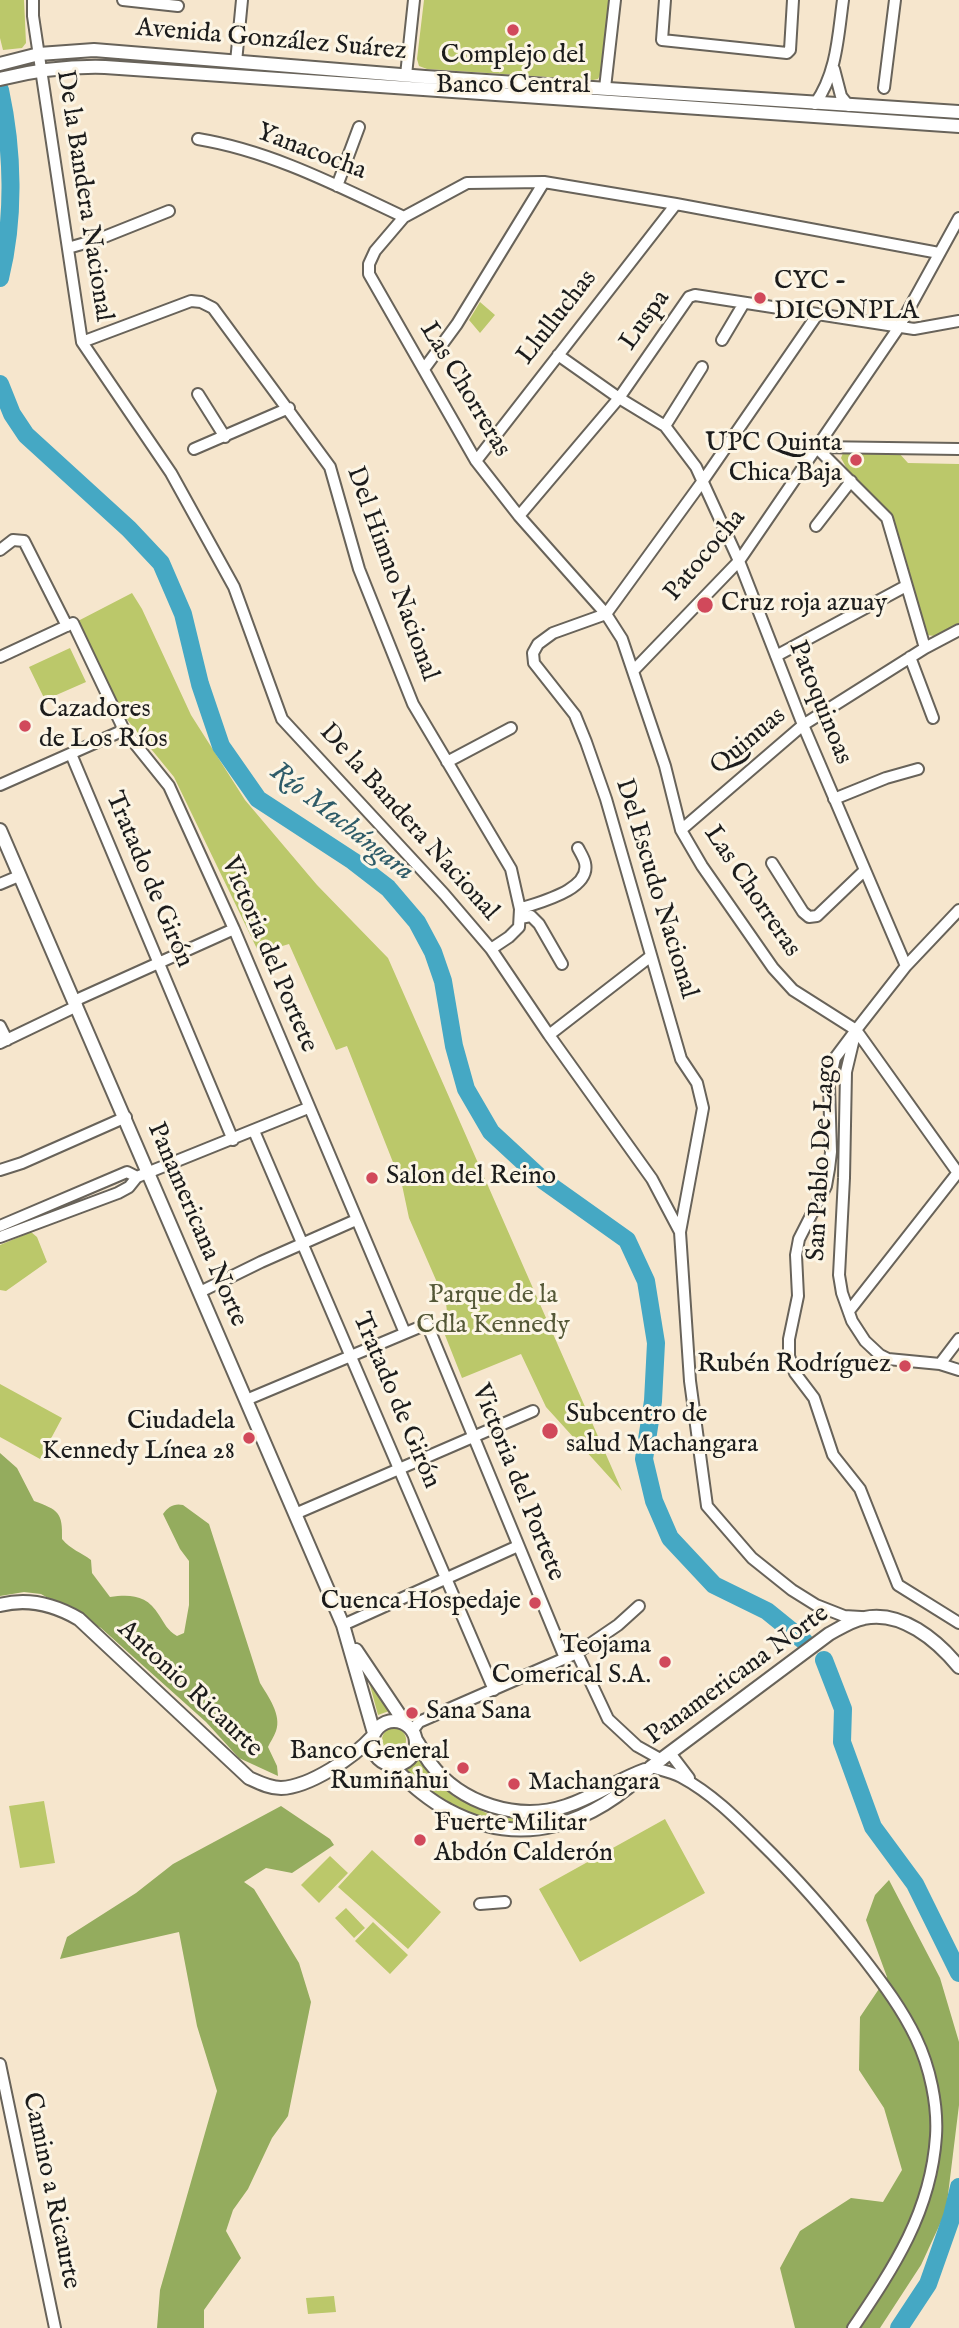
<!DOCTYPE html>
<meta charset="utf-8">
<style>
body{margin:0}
canvas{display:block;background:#f6e6cd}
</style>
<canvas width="959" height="2328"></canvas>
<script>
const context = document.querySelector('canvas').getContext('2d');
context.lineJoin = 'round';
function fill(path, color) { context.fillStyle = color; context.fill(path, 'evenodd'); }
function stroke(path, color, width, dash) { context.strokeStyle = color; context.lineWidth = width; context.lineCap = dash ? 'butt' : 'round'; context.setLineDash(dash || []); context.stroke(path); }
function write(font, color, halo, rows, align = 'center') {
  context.font = font + ' "IM FELL English",serif'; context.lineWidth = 6; context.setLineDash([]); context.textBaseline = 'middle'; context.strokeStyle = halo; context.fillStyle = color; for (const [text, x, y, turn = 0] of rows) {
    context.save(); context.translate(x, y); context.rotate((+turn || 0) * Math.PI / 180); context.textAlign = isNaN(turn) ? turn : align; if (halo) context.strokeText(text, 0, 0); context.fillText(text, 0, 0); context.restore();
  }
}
const green = new Path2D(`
 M0,0H24L26,43L22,48L3,50L0,38Z
 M424,0H609L601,73L598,79L593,80L427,69L419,66L417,59Z
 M480,302L495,315L480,333L469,320Z
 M847,451L898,452L908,463L959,464V623L935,636L926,635L892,517L847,469L841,458L843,453Z
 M132,593L142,609L191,715L245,800L317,885L388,958L622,1491L546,1407L521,1354L462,1378L439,1320L447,1312L446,1303L409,1218L402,1185L347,1046L336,1050L289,944L259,953L174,777L120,711L76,622Z
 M70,648L86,682L45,700L29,667Z
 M31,1232L37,1237L47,1262L6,1291L0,1290V1245Z
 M0,1384L62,1418L40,1459L0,1437Z
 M368,1678L389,1711L378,1715Z
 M382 1740a12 12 0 1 1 24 0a12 12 0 1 1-24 0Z
 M418,1756L453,1796L492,1816L523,1820L519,1824C472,1820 437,1799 403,1768Z
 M44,1801L55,1863L20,1868L9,1806Z
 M665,1819L705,1893L580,1962L539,1889Z
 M372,1850L441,1912L408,1949L338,1887Z
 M330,1856L348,1873L319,1903L301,1885Z
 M346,1908L365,1928L354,1938L335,1918Z
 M373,1922L408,1955L390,1974L355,1941Z
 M334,2296L336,2312L308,2314L306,2298Z`);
const forest = new Path2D(`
 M0,1453L17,1468L34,1501C58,1510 63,1512 62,1539C71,1550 81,1552 91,1560L92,1573L110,1597C131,1594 147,1595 159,1615C165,1624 167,1630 177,1636L184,1633L189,1605V1561L180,1549L163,1514C168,1507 174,1503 183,1505L209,1524L260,1683C268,1696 282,1715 276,1731C274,1737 270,1742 268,1747L277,1766L278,1776L239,1758L206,1722L101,1628L41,1594L24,1592L0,1596Z
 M281,1806L330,1839L334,1845L292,1873L266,1868L244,1882L254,1889L299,1963L311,2002L288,2116L272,2138L248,2189L233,2210L226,2231L241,2258L204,2310V2328H157L160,2290L217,2091L197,2026L179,1932L60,1959L67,1937L136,1893L173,1864Z
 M889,1880L940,1978L959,2042V2105L946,2211L921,2265L880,2328H795L780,2268L800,2231L851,2198L883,2202L902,2170L884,2108L859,2070L860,2017L887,1977L866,1920L875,1895Z`);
const river = new Path2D(`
 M0,90C13,150 15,218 0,278
 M0,384L12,414L26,435L129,529L161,563L183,614L200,684L221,746L258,799L353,861L388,888L417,922L433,952L443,981L454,1046L466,1089L491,1132L544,1181L627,1240L646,1281L656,1343L653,1401L644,1459L654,1501L670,1538L714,1585L767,1611L804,1641
 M824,1660L843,1709L842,1742L873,1827L915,1884L959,1973
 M899,2328L928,2284L952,2216L959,2187`);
const minor = new Path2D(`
 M33,0V16L82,342L171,473L234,587L282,719L444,894L491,949L549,1035L652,1179L680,1232L690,1381L707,1506L752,1558L792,1590L816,1605L844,1616L861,1617
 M123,0L178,6
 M665,0L662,40L787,53L790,50L793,0
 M236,62L242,0
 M834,69L841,96L849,106
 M406,75L414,0
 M605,88L615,0
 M884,88L895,0
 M815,104C837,73 838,36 843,0
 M198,139C271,151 338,186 404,217
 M337,186L359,127
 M68,248L99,239L169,211
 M939,253L676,204L544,182L467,183L404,217L375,251L369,264V274L476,461L519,516L606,614L622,639L665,766L681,830L702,866L773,968L793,990L856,1030L958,1173
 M722,340L744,303
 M82,342L191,301L201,302L213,308L330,467L359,569L413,704L511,869L520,909L519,927L509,937L491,949
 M558,355L619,398L665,426L696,467L739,561L803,725L906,966
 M424,369L457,324L544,182
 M198,394L225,437
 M665,426L702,367
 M816,447L887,518L925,648
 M816,447L959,449
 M194,449L289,408
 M476,461L676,204
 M519,516L619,398L689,297L695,295L914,329L959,321
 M816,526L851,481
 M0,550L13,540L24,541L67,626
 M776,656L906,586
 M0,657L73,623L124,730L169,786L234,929L405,1333
 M910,657L933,718
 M634,670L739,561L899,327L959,218
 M71,754L233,1140
 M447,762L511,728
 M0,785L124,730
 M834,799L886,778L918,769
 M681,830L803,725L925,648L959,630
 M772,863L803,912L809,917L817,916L864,871
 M0,884L19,876
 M520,909C539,902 591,890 585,863C584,858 580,852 578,848
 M959,910L906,966L856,1030L846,1072L844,1178L839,1275L842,1293L852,1321L865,1341L880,1355L888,1359L940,1364L959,1370
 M520,918L531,916L539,924L562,964
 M74,1001L234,929
 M0,1026L7,1040
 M856,1030L835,1058L829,1085L831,1152L829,1169L826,1186L799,1239L796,1255L798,1296L789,1339V1356L795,1373L814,1398L833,1455L860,1489L898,1585L959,1623
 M549,1035L651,956
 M0,1043L77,1006
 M254,1131L494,1690
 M0,1170L22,1163L126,1117
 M0,1226L127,1172L137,1177
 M680,1232L703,1108L697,1083L681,1059L606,799L586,742L575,715L534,663L533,653L538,644L553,633L606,614L702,482L817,315
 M0,1237L118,1193L129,1187L137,1177L308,1108
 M200,1292L261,1262L356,1220
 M849,1311L959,1171
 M940,1364L959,1339
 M246,1400L427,1324L565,1658
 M295,1514L533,1411
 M343,1625L518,1546
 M577,1653L608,1719L637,1746L662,1760
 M413,1730L419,1722L577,1653L618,1625L639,1606
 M670,1753L689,1778
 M651,1767C661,1770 672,1772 681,1777C711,1793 735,1817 759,1841C797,1878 831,1917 864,1959C884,1985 902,2009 916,2038C930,2067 938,2105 936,2136C931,2212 894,2267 853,2328
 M480,1904L505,1902
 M0,2064L55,2328`);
const major = new Path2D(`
 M0,64L39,54L94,50L425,77L959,112
 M0,79C36,70 68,66 105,67L959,126
 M0,830L343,1625L374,1733
 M0,1605C27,1598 55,1605 79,1619L249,1778C260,1783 270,1788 281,1788C310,1787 354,1757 373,1736
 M356,1650L405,1723
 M372 1743a22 22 0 1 1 44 0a22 22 0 1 1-44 0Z
 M416,1740C421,1747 425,1756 430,1763C461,1804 518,1822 566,1806C594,1797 617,1780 645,1770
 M389,1764C407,1780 426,1799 448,1810C524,1851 594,1823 651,1767L829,1634C840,1628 852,1620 864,1618C901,1610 937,1640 959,1667`);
const markers = [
 [513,30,7,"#d1495b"],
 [760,298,7,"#d1495b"],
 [856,460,7,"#d1495b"],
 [705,605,9,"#d1495b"],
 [25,726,7,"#d1495b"],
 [372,1178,7,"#d1495b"],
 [905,1366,7,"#d1495b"],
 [550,1431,9,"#d1495b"],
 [249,1438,7,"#d1495b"],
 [535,1603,7,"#d1495b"],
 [665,1662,7,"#d1495b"],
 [412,1713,7,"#d1495b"],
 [463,1768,7,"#d1495b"],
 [514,1784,7,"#d1495b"],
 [420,1840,7,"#d1495b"]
];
const streetNames = [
 ["Avenida González Suárez",271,41,5],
 ["Yanacocha",311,153,21],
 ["De la Bandera Nacional",83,196,81],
 ["Llulluchas",558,318,-52],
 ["Luspa",646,321,-55],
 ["Las Chorreras",464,390,59],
 ["Patococha",706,556,-50],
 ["Del Himno Nacional",391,574,70],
 ["Patoquinoas",819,703,68],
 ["Quinuas",749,742,-40],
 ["De la Bandera Nacional",408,823,48],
 ["Tratado de Girón",148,880,67],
 ["Del Escudo Nacional",655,889,73],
 ["Las Chorreras",751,892,56],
 ["Victoria del Portete",268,955,67],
 ["San Pablo De Lago",823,1158,-87],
 ["Panamericana Norte",196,1225,67],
 ["Tratado de Girón",395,1401,67],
 ["Victoria del Portete",517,1483,68],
 ["Panamericana Norte",738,1676,-36],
 ["Antonio Ricaurte",189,1690,43],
 ["Camino a Ricaurte",50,2191,78]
];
const poiNames = [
 ["Complejo del",513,57,"center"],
 ["Banco Central",513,87,"center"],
 ["CYC -",774,283],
 ["DICONPLA",774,313],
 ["UPC Quinta",842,445,"right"],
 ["Chica Baja",842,475,"right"],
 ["Cruz roja azuay",721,605],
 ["Cazadores",39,711],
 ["de Los Ríos",39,741],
 ["Salon del Reino",386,1178],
 ["Rubén Rodríguez",891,1366,"right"],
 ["Subcentro de",566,1416],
 ["salud Machangara",566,1446],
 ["Ciudadela",235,1423,"right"],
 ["Kennedy Línea 28",235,1453,"right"],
 ["Cuenca Hospedaje",521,1603,"right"],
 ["Teojama",651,1647,"right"],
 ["Comerical S.A.",651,1677,"right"],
 ["Sana Sana",426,1713],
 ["Banco General",449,1753,"right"],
 ["Rumiñahui",449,1783,"right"],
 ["Machangara",528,1784],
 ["Fuerte Militar",434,1825],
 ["Abdón Calderón",434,1855]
];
const parkNames = [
 ["Parque de la",493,1297],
 ["Cdla Kennedy",493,1327]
];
const waterNames = [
 ["Río Machángara",341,823,38]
];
fill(green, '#bbc86a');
fill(forest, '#94ac5e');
stroke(river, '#45a8c4', 18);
stroke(minor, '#68635a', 14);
stroke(major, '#68635a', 16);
stroke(minor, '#fff', 10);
stroke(major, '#fff', 12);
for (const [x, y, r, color] of markers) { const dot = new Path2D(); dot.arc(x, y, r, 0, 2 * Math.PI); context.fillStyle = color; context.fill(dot); stroke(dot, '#fcf5e5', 2.5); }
write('26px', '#1c1c1c', '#fcf5e5', streetNames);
write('26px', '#1c1c1c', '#fcf5e5', poiNames, 'left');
write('26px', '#545837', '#fcf5e5', parkNames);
write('italic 28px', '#2e5b68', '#fcf5e5', waterNames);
</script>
